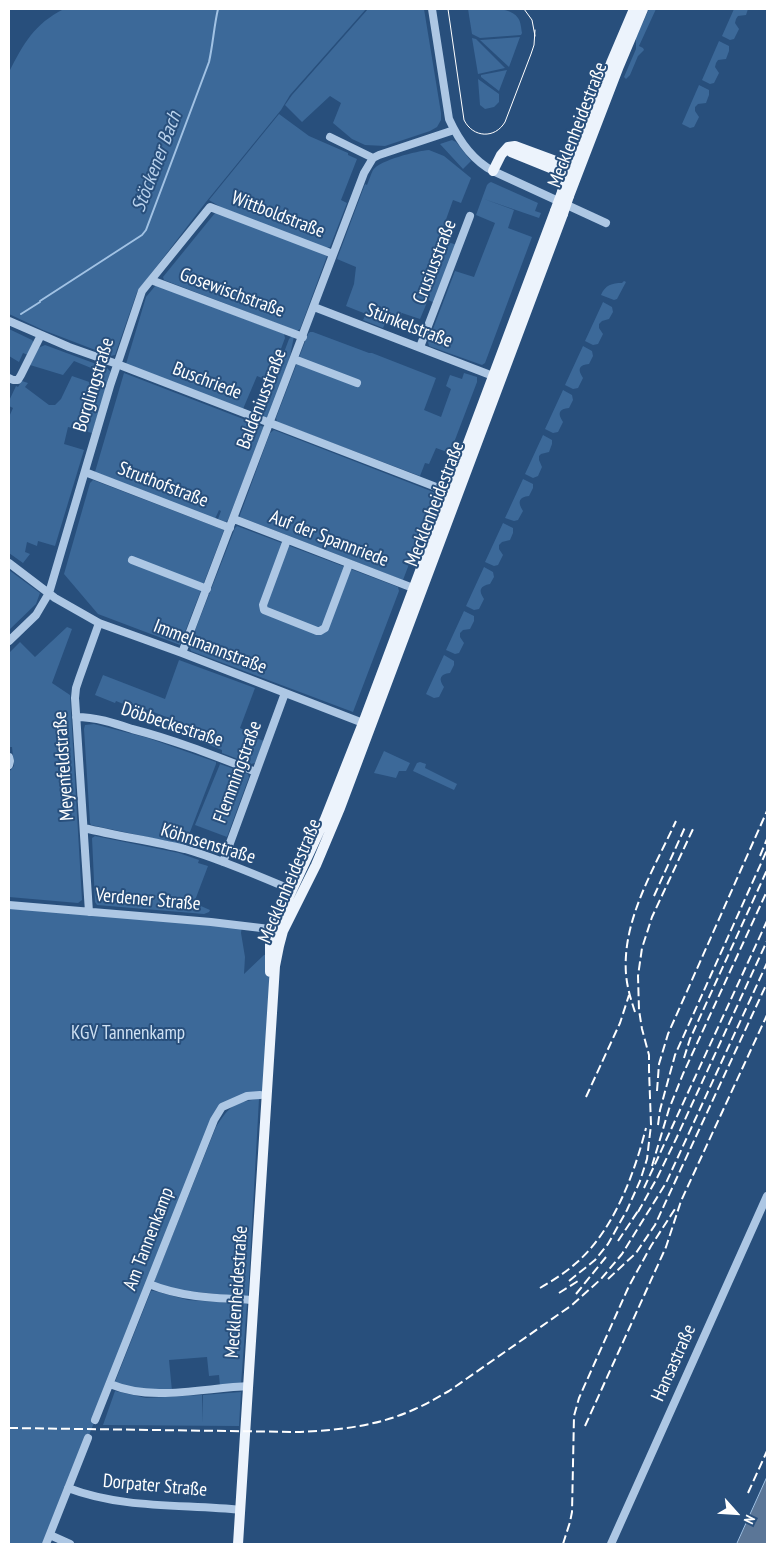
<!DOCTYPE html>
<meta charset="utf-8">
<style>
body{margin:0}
#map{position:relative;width:776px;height:1553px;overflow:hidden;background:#284f7c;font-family:"PT Sans Narrow",sans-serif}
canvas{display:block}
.frame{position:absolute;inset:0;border:10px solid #fff;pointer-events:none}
.north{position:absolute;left:711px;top:1488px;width:50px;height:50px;-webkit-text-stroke:4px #284f7c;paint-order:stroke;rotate:116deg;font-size:14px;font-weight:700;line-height:20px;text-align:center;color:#fff}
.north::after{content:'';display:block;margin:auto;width:18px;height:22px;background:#fff;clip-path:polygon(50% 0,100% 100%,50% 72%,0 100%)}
</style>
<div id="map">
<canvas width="776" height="1553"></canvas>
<div class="frame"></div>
<div class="north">N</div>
</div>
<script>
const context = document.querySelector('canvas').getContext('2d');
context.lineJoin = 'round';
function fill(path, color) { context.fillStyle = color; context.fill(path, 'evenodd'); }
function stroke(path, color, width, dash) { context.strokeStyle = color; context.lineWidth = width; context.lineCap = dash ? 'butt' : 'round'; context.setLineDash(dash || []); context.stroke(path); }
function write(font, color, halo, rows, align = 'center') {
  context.font = font + ' "PT Sans Narrow",sans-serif'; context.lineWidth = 4; context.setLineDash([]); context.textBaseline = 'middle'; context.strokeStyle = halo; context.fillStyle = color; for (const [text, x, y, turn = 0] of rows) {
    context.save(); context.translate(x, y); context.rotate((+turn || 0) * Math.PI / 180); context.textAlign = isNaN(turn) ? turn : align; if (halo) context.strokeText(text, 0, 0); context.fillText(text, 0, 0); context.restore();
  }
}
const green = new Path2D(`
 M64,9H366L290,95L281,110L206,202L137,292L115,355L111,356L43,330L9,314V72C24,43 34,24 64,9Z
 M368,9H424L441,113V120L437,127L430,131L385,146L365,145L352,139L333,123L341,103L330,96L302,122L285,105L292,95Z
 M468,9C481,9 510,5 518,18C521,22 521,28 522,33L521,35L480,38L472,34Z
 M649,9H656L639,46L643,48L644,50L638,56L630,75L626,79L624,77L636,49V38Z
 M734,9H748L746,15L738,16L736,19L735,23L739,29L734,39L730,40L722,36Z
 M520,37L509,67L480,40H481Z
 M472,38L476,39L505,68L478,74Z
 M719,41L729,46V51L726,59L718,60L716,63L715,67L719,73L714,83L710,84L702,80Z
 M507,70L499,91L481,77V75Z
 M478,79L499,94V102L494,107L485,109L480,105Z
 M699,85L709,90V95L706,103L698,104L695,107V111L699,117L694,127L690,128L682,124Z
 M279,114L309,136L348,153V155L357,159L341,200L347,203L330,247L326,248L222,208L209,200Z
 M452,140L456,142L471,161L463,169L440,144Z
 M429,150L444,156L471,178L461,203L453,200L439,239L457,245L435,303L428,300L420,319L402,313L397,325L386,321L383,328L363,320L366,314L346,306L354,284L356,267L337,259L365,184L367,185C369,180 371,174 373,170C380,160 417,151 429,150Z
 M491,182L538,203L535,211L541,213L539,218L484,199L514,210L508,228L532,237L485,363L482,365L429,346L428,342L455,271L474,277L495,223L476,215L487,185L489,183Z
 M215,213H218L318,251L320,253L327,256L300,329L297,331L164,280L163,277Z
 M624,281L626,282L617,299L614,300L601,295C605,285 612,283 622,283Z
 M156,285L284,334L285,338L269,381L257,376L243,409L126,364L146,297Z
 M603,302L612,307L613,312L609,319L602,321L599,324V328L603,334L598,344L593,345L585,341Z
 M9,329L32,340L34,343L28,355L23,353L19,362L9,356Z
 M310,332H313L369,353H372L436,378L424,410L441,417L451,389L446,386L450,375L462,379L464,373L477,377V382L450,453L436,448L429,464L425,463L420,476L277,422L276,418L308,334Z
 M294,336L289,361L268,418L262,416L261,414L289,339L291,337Z
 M45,345L107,368L110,371V375L92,433L68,427L64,444L84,450L55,546L38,541L37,546L27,542L25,552L30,554L23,563L9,553V417L13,408L9,406V401L16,386L18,387L22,381L28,383L25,387L49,405H55L61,399L72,376L98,385L101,372L74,361L63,375L30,365L38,348Z
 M583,346L592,351L593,356L589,364C579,365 577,369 583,378L578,388L573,389L565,385Z
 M124,373L264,427L228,520L226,522L218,519L221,511L219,510L215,519L95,472Z
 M563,390L572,395L573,400L569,408C559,409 557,413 563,422L558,432L553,433L545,429Z
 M274,430L436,493L403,580L240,517V515L270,433Z
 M543,435L552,440V444L549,452L541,454L539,456V460L542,467L538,476L533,478L525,474Z
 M523,479L533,484V488L529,496C519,497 517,502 523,511L518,520L514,521L505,518Z
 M93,480L224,530L180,645L98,614L64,574L90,483Z
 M503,523L513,528V533L510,540L502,542L499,545V549L503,555L498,565L494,566L485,562Z
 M237,526L398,587L399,591L353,712L191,651L189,646L235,528Z
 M484,567L493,572L494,577L490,584C480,586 478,590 484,599L479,609L474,610L466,606Z
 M9,570L40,593L36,604L9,630Z
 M464,611L474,616V621L470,629L463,630L460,633V637L464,643L459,653L455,654L446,650Z
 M67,627L72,629L52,683L70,695L82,900L78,903L9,897V772L14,766L12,747H9V653L20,642L35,657Z
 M444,655L454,661V665L450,673C440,674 438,679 444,687L439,697L434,698L426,694Z
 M179,660L255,688L240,728L246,731L245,734L264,741L255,763L251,764L222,753V750L186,736L184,734L187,725L143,708L141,711L116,701L115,703L95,695L103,675L165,699Z
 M94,724L148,738L216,762V764L185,845L91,825L90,823L84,729L85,725Z
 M384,751L410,763L406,771H399L396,778L374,773Z
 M420,762L426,764L425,768L457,784L454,790L413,771L417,763Z
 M220,764L248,774L249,777L227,837L195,825Z
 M95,836L179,853L199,860L198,863L208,866L194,903L210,910L209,912L204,914L97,905L95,902L92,838Z
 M9,905L242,926L241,933L245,957L244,974L264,955L269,954L272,1013L267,1095H253L223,1107L95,1420L46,1544H9Z
 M259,1099L248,1297L176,1290L156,1284L155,1282V1279L216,1127C229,1106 235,1102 259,1099Z
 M151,1291H154L188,1300L247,1304L241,1384L220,1386L219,1375L209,1376L207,1357L169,1360L172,1391H136L115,1382Z
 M115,1391L146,1398L202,1395L203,1423V1395L241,1392L239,1426L103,1425Z`);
const water = new Path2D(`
 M767,1477V1544H737Z`);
const stream = new Path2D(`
 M40,301L142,235L146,230L209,62C213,44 214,26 218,9
 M21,314L40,302`);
const minor = new Path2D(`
 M432,9L449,119C459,141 472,160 493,171L606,223
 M330,137L373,158
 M151,280L303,337
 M314,307L493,376
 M9,321L69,347L117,364L449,492
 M420,347L470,216
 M294,359L357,383
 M9,378L13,380H18L21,375L41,335
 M85,472L230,528
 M234,519L413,588
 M287,540L263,605L264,610L317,631H320L325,628L349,564
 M132,560L207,589
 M9,563L55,598L99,623L182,653L363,723
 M9,641L36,615L49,593L110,386L142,291L210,207L333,254
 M182,653L364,173L373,158L379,155L454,130
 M76,717C96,717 114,723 132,729C175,740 215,756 256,772
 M9,757L10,761L9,765
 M84,828C117,836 152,841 185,849C220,859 259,876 292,890
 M223,862L285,693
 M9,905L211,922L278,930
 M89,912L75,698L76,688L79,679L99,623
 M149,1284C183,1298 218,1298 254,1300
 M110,1384C153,1402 203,1388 249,1386
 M95,1420L214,1120L222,1107L247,1096L260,1095
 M68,1488C123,1509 183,1504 241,1510
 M50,1535L70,1544
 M46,1544L88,1438
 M611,1544L767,1196`);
const major = new Path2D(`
 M508,147L511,152L558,171L564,168
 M493,171L501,155L508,147L515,146L561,163L564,168L574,172
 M562,192L611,63L634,9
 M569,196L619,66L643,9
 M270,972V945L274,929L325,819L363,723L555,211
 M238,1544L272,1013L275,966L279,946L283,931L316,865L340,808L563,214`);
const tram = new Path2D(`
 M448,9L464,120C473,138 495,139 505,122L531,54L534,45L535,30
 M524,9L532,20L535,36`);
const rail = new Path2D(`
 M760,856L767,839
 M654,896L686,825
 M635,1012C631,1000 627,987 626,974C622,920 654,869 676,821
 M684,1058L690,1039L767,870
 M657,1091L659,1064L668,1034L767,811
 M586,1097L620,1023L629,995
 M658,1125L660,1110L675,1055L767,850
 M652,1166L669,1109L683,1074L767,891
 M644,1188L767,921
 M638,1212L657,1178L676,1139L767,941
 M618,1241L640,1208
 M608,1279L636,1253L655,1225L767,983
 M569,1281L595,1260L608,1244L627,1210L640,1181L647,1159L651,1125L649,1070V1055L642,1029L639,1010L638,976L642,948L652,917L693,829
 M540,1288C552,1281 565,1273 575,1264C613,1232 634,1175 646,1128
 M559,1293L578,1281
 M576,1294L606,1257
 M585,1426L666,1247L681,1201L767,1015
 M9,1428L300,1432C340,1430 378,1426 415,1409C427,1404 438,1397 449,1391L572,1305L601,1279L622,1254L666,1183L767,963
 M748,1493L767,1451
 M563,1544L570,1522L572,1512L574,1416L579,1398L629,1286L651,1246L675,1209`);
const majorBridge = new Path2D(`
 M555,211L562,192
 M563,214L569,196`);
const streetNames = [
 ["Mecklenheidestraße",578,125,-69],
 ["Wittboldstraße",278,215,21],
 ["Crusiusstraße",435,262,-69],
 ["Gosewischstraße",232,293,20],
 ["Stünkelstraße",409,326,21],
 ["Buschriede",207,381,21],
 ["Borglingstraße",94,385,-73],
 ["Baldeniusstraße",262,399,-69],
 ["Struthofstraße",163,485,21],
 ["Mecklenheidestraße",435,504,-69],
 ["Auf der Spannriede",329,539,21],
 ["Immelmannstraße",210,647,21],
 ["Döbbeckestraße",172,725,18],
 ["Meyenfeldstraße",64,766,-94],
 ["Flemmingstraße",238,772,-70],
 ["Köhnsenstraße",208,844,17],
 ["Mecklenheidestraße",290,881,-67],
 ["Verdener Straße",148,900,5],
 ["Am Tannenkamp",149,1239,-69],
 ["Mecklenheidestraße",237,1292,-86],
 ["Hansastraße",674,1363,-66],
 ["Dorpater Straße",155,1486,5]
];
const parkNames = [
 ["KGV Tannenkamp",128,1034]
];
const waterNames = [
 ["Stöckener Bach",157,162,-69]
];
fill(green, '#3c6999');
fill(water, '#5b7697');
stroke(water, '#a1c2e4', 1);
stroke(stream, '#a1c2e4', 2);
stroke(minor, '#adc7e4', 8);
stroke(major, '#ecf3fc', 10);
stroke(tram, '#fff', 1);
stroke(rail, '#fff', 2, [9, 4]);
stroke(majorBridge, '#ecf3fc', 10);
write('19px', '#fff', '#284f7c', streetNames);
write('19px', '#cfe1f3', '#284f7c', parkNames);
write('italic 20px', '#b8d1ec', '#284f7c', waterNames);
</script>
